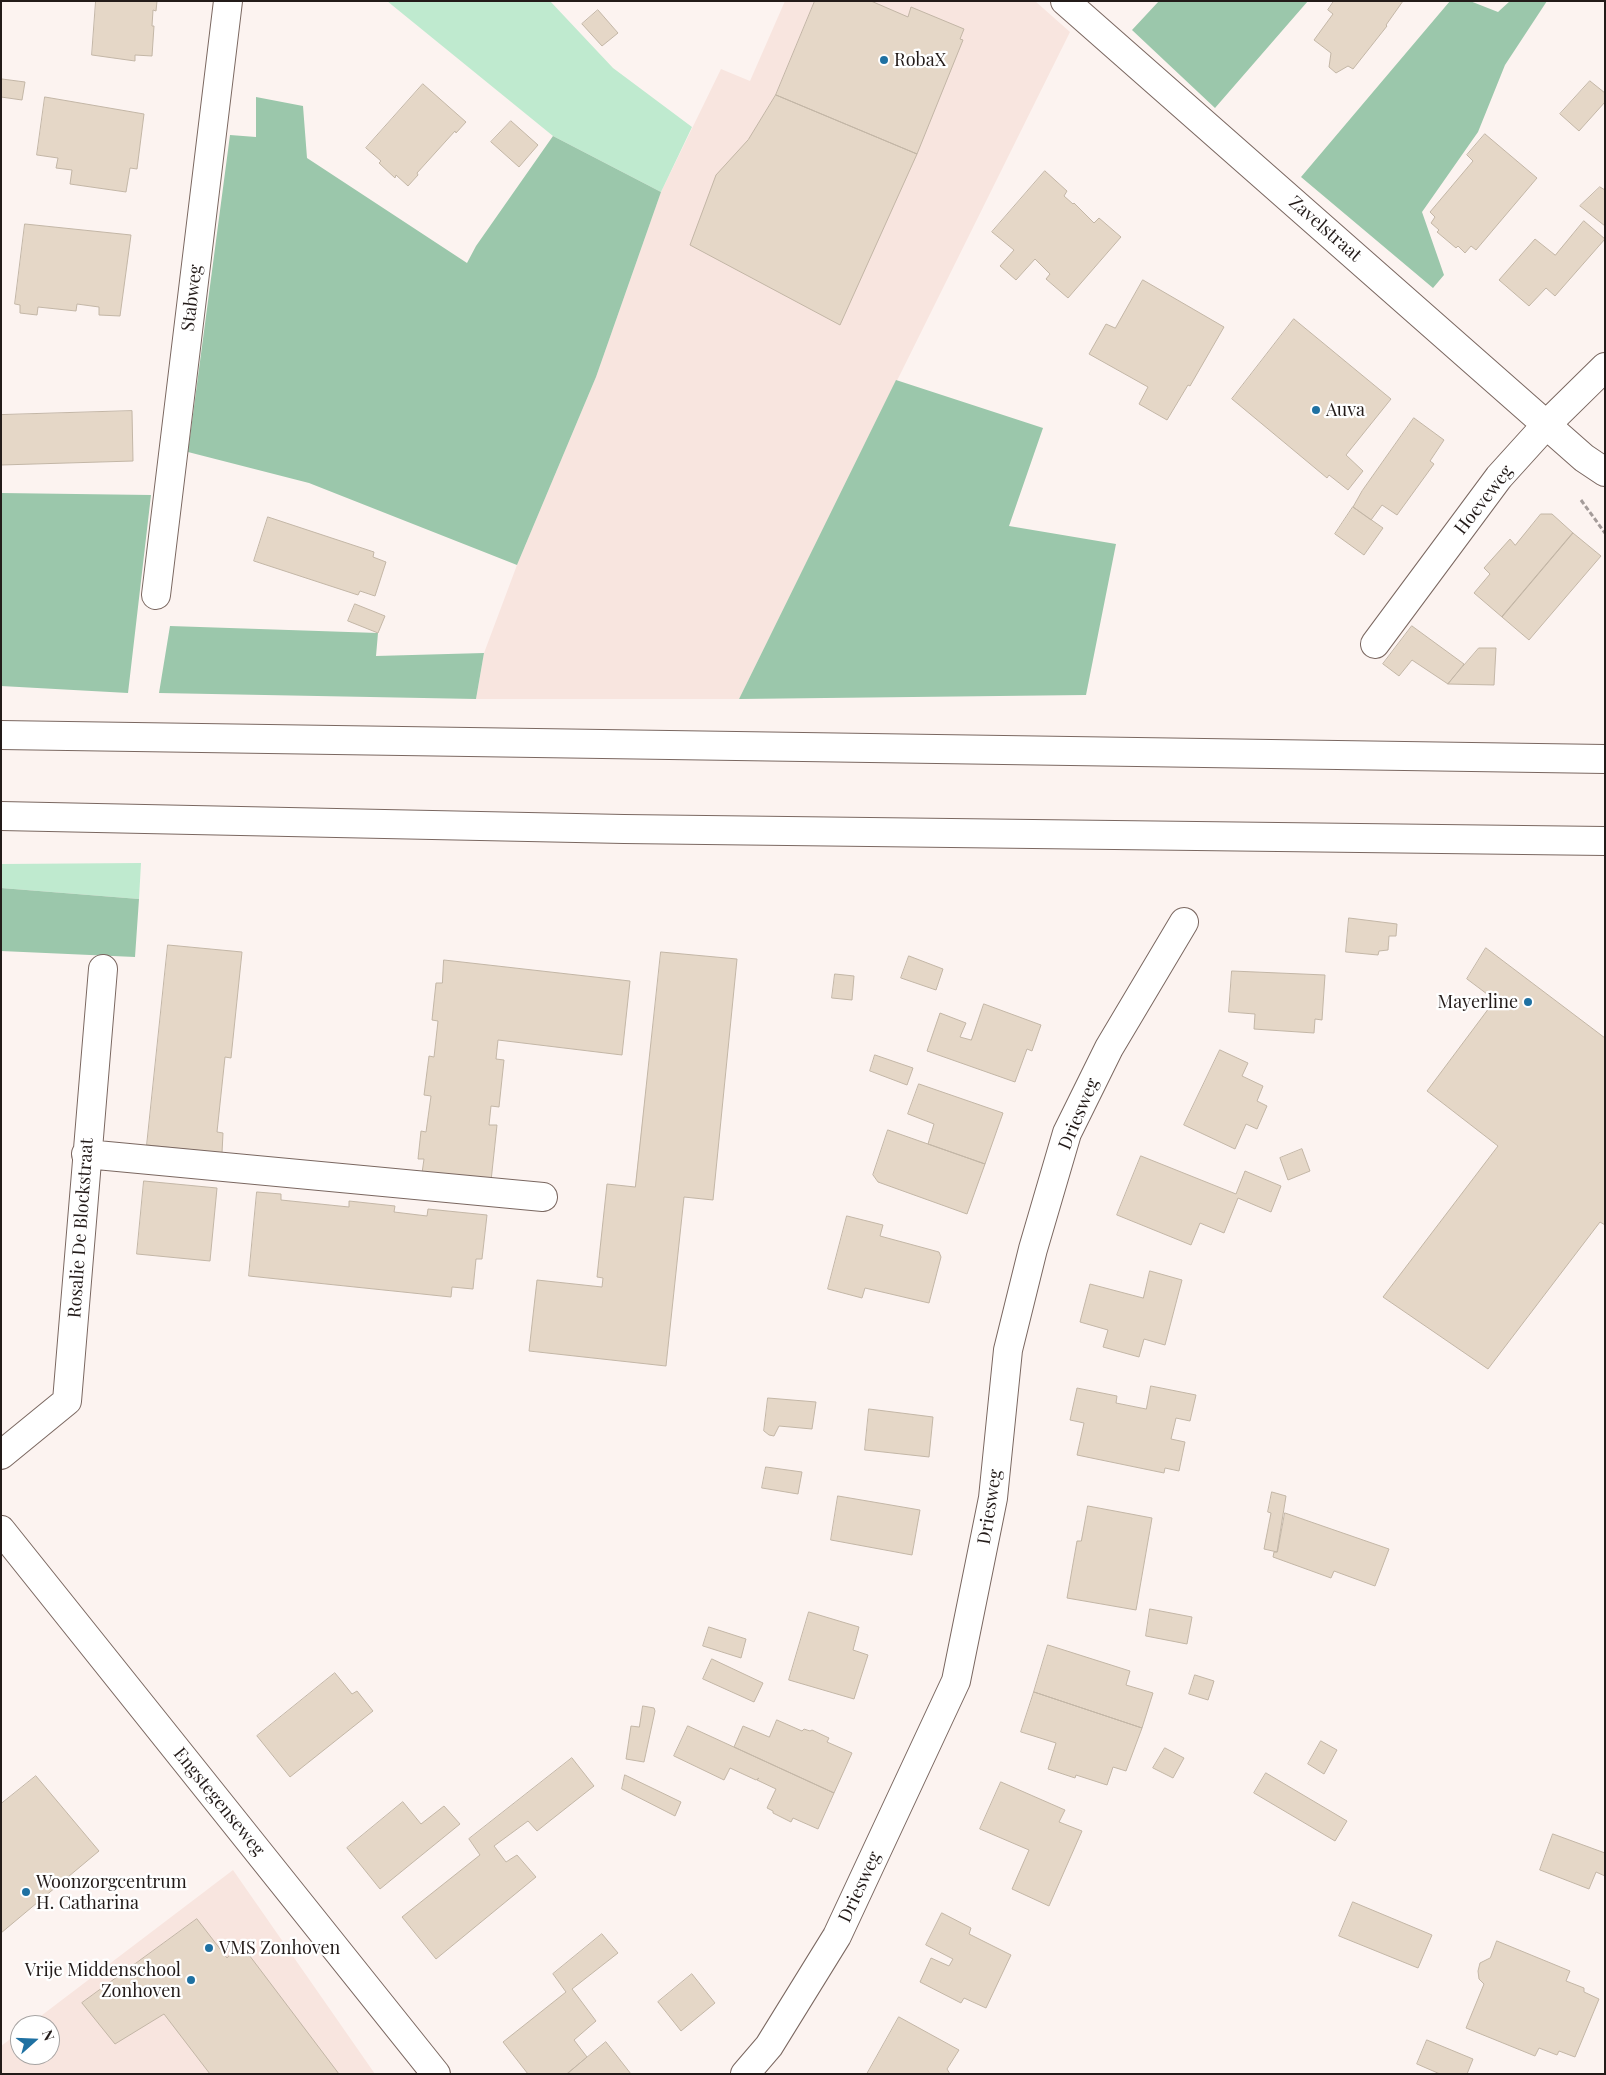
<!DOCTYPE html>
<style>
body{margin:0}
#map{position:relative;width:1606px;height:2075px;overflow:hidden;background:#fcf3f0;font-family:"Playfair Display",serif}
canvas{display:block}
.frame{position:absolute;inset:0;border:2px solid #231b19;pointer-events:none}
.north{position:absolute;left:10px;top:2015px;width:50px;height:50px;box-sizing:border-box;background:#fff;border:1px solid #a7a4a3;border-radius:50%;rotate:70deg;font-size:14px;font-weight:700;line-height:20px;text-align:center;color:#231b19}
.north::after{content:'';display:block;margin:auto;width:18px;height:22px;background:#1f71a2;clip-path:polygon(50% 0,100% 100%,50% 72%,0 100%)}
</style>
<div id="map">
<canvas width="1606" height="2075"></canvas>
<div class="frame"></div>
<div class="north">N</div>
</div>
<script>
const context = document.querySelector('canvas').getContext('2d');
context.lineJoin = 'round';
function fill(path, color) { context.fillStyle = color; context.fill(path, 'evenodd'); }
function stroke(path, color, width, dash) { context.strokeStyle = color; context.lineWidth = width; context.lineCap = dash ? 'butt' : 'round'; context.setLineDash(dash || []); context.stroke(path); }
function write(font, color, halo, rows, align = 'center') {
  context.font = font + ' "Playfair Display",serif'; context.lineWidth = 4.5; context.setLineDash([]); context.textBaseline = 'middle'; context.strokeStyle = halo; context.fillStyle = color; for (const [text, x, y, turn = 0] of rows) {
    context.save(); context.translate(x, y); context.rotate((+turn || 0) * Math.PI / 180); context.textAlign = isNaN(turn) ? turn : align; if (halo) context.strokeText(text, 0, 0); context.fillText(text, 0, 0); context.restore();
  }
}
const built = new Path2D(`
 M785,1H1035L1070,32L739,699H476L484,653L517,565L596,377L661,192L721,69L750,81Z
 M233,1870L375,2074H1V2046L20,2032V2055H50V2025H29Z`);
const green = new Path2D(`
 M387,1H550L613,68L692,127L661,192L553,136Z
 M141,863L139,899L1,888V864Z`);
const forest = new Path2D(`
 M1159,1H1308L1215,108L1132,30Z
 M1450,1H1470L1498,12L1510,1H1547L1505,65L1478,132L1422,212L1444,275L1433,288L1301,177Z
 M256,97L303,106L307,158L467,263L476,246L553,136L661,192L596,377L517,565L309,483L188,452L230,135L256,137Z
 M896,380L1043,428L1009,526L1116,544L1086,695L739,699Z
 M1,493L151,495L128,693L1,686Z
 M170,626L378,633L376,656L484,653L476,699L159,693Z
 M1,888L139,899L135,957L1,951Z`);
const building = new Path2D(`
 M96,1H157L156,11L153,10L152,26H154L152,56L135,55V61L92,55Z
 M815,1H871L908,17L911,7L964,29L960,39L963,40L917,154L776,95Z
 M1334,1H1403L1386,25L1387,26L1353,69L1348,66L1336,73L1329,67L1331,53L1314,40L1333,14L1328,10Z
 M598,10L618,33L602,46L582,24Z
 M2,79L25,82L22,100L1,97Z
 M1590,81L1605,93V102L1579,131L1560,114Z
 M423,84L466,122L456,133L455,131L417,173L418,175L408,186L396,175L395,178L379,163L381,161L366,148Z
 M776,95L917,154L840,325L690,245L716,175L748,140Z
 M45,97L144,114L137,169L130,168L126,192L70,184L72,170L56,168L58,158L37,155Z
 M511,121L538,145L519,167L491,142Z
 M1485,134L1537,178L1476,250L1471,246L1465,253L1458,246L1456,248L1437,232L1439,230L1431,223L1435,217L1430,212L1473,161L1467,155Z
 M1045,171L1067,191L1064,196L1073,204L1074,203L1094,223L1099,218L1121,237L1068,298L1046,279L1050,274L1035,259L1016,280L1000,266L1014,250L992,232Z
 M1600,187L1605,190V226L1580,206Z
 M1584,221L1605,239L1555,296L1546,288L1529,306L1499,280L1535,239L1555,255Z
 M25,224L131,235L120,316L99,315V307L77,304L76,311L38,307L37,315L20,313V305L15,304Z
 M1143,280L1224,327L1190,386L1188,385L1167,420L1139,404L1148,387L1089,354L1106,324L1115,328Z
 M1294,319L1391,399L1346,455L1363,471L1348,490L1329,475L1327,478L1232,399Z
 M132,411L133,461L1,465V415Z
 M1414,418L1444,440L1430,461L1434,464L1397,515L1382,505L1371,520L1353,507L1362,491Z
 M1353,507L1383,528L1364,555L1335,534Z
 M1541,514H1552L1573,533L1502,617L1474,593L1490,574L1484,568L1510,539L1515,545Z
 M268,517L374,552L373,557L386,562L375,596L360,591L358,595L254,561Z
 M1573,533L1601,556L1529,640L1502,617Z
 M355,604L385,616L378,633L348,621Z
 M1412,626L1464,664L1448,684L1412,660L1399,676L1383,664Z
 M1479,648H1496L1494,685L1448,684Z
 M1349,918L1397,924L1396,936H1389L1388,950L1379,951L1378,955L1346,952Z
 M168,945L242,952L231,1058L225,1057L217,1132L223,1133L222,1153L147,1145Z
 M1486,948L1605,1038V1225L1600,1222L1488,1369L1383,1297L1498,1146L1427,1091L1495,1000L1467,979Z
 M661,952L737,959L713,1200L684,1197L666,1366L529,1351L537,1280L602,1287L603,1278L597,1277L607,1184L635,1187Z
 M909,956L943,969L936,990L901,978Z
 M444,960L630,981L622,1055L498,1040L496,1059L504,1060L499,1107L491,1106L489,1125H497L491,1181L422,1173L424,1159H418L421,1131L426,1132L431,1096L424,1095L429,1056L434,1057L438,1021L432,1020L436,983H442Z
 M1232,971L1325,975L1322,1020L1315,1019L1314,1033L1254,1029L1255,1014L1229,1012Z
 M835,974L854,976L852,1000L832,998Z
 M984,1004L1041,1025L1032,1051L1027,1049L1015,1082L927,1051L940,1013L966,1023L960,1037L971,1040Z
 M1220,1050L1248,1063L1242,1076L1263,1086L1257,1101L1267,1106L1257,1129L1246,1124L1235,1149L1184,1125Z
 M875,1055L913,1068L907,1085L870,1071Z
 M919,1084L1003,1113L985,1164L928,1144L934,1124L908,1114Z
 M888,1130L985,1164L967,1214L878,1182L873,1175Z
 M1302,1149L1310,1171L1288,1180L1280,1158Z
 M1141,1156L1236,1194L1245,1171L1281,1186L1271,1212L1238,1198L1224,1233L1200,1223L1191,1245L1117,1215Z
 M144,1181L217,1188L210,1261L137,1254Z
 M257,1192L281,1194V1200L349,1207V1201L395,1206L394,1212L427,1216L428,1209L487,1215L482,1259H476L473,1289L452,1287L451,1297L249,1276Z
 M847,1216L883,1225L880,1236L939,1252L941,1257L929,1303L865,1288L862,1298L828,1289Z
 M1150,1271L1182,1280L1165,1345L1144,1339L1139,1357L1103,1347L1108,1330L1080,1322L1090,1284L1143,1298Z
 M1151,1386L1196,1395L1190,1421L1176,1418L1171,1439L1185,1442L1179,1471L1165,1468L1164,1473L1077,1455L1084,1423L1070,1420L1077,1388L1117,1396L1116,1403L1146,1409Z
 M768,1398L816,1402L812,1429L779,1426L774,1436L769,1435L764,1431Z
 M869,1409L933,1417L929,1457L865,1450Z
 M766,1467L802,1472L798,1494L762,1488Z
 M1272,1492L1286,1496L1277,1552L1264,1549L1271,1513L1268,1512Z
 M838,1496L920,1510L912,1555L831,1540Z
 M1088,1506L1152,1518L1136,1610L1067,1598L1077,1541H1081Z
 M1285,1513L1389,1549L1375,1586L1334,1571L1331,1578L1273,1557L1274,1552H1277Z
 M1150,1609L1192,1617L1187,1644L1146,1636Z
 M809,1612L859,1627L853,1650L868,1655L854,1699L789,1680Z
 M709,1627L746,1639L741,1658L703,1646Z
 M1048,1645L1130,1671L1126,1685L1153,1693L1142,1728L1034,1692Z
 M712,1659L763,1683L754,1702L703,1679Z
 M335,1673L352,1694L357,1691L373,1711L290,1777L257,1736Z
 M1195,1675L1214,1681L1208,1700L1189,1694Z
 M1034,1692L1142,1728L1126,1771L1113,1767L1107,1785L1076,1775L1075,1778L1048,1769L1056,1743L1021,1732Z
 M643,1706L654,1708L655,1711L644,1762L626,1759L631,1726L639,1727Z
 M777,1720L802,1731L804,1729L810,1731L812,1730L829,1738L827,1742L852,1753L834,1793L734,1747L743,1726L769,1737Z
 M688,1726L834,1793L818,1829L793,1818L791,1822L773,1813V1811L767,1808L776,1789L757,1780L759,1778L756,1780L730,1768L724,1780L674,1756Z
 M1321,1741L1337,1750L1324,1774L1308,1764Z
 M1165,1748L1184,1758L1173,1778L1153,1768Z
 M572,1758L594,1786L537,1831L528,1821L494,1846L506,1862L517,1855L536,1877L436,1959L402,1917L480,1855L469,1839Z
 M1266,1773L1347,1821L1335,1841L1254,1793Z
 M625,1775L681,1802L675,1816L622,1789Z
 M36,1776L99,1851L1,1933V1804Z
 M1001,1782L1065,1810L1059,1822L1082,1831L1049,1906L1012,1889L1029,1850L980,1829Z
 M403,1802L421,1824L444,1806L460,1824L380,1889L347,1848Z
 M1553,1834L1605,1853V1876L1596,1872L1589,1889L1540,1870Z
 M1353,1902L1432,1935L1418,1968L1339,1936Z
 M942,1913L971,1928L969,1934L1011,1955L986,2008L964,1998L961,2003L920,1982L931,1958L949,1966L953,1959L926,1945Z
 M197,1919L227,1958L240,1943L339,2074H210L164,2014L115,2044L82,2003Z
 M602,1934L618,1953L572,1989L596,2021L574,2040L587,2057L567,2074H528L503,2042L566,1992L553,1974Z
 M1497,1941L1570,1971L1566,1981L1584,1988V1992L1599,1999L1575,2057L1559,2051L1557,2055L1539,2048L1535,2056L1466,2028L1484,1984L1479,1979L1478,1971L1480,1963L1490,1958Z
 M692,1974L715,2003L681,2031L658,2002Z
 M899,2017L959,2050L947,2069L950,2074H867Z
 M1427,2040L1473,2059L1467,2074H1440L1417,2064Z
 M606,2042L631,2074H567Z`);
const path = new Path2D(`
 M1581,500L1605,533`);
const minor = new Path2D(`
 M1065,1L1584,458L1605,472
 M156,595L228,1
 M1375,644L1499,477L1547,424L1605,367
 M86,1154L543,1197
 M1,1455L67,1401L103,969
 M745,2074L769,2046L837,1936L956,1681L993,1498L1008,1350L1033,1249L1067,1133L1109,1048L1184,922`);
const tertiary = new Path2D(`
 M1,1530L436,2074`);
const trunk = new Path2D(`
 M1,735L1605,759
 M1,816L624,829L1605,841`);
const markers = [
 [884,60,5,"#1f71a2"],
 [1316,410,5,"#1f71a2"],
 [1528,1002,5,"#1f71a2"],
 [26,1892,5,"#1f71a2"],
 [209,1948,5,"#1f71a2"],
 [191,1980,5,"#1f71a2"]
];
const poiNames = [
 ["RobaX",894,60],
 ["Auva",1326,410],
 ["Mayerline",1518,1002,"right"],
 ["Woonzorgcentrum",36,1882],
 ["H. Catharina",36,1903],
 ["VMS Zonhoven",219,1948],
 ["Vrije Middenschool",181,1970,"right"],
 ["Zonhoven",181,1991,"right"]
];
const streetNames = [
 ["Zavelstraat",1325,229,41],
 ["Stabweg",192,298,-83],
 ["Hoeveweg",1484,500,-52],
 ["Driesweg",1079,1114,-67],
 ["Rosalie De Blockstraat",81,1228,-86],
 ["Driesweg",990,1507,-81],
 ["Engstegenseweg",219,1802,51],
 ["Driesweg",860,1887,-65]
];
fill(built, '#f8e5df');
fill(green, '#bfeacf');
fill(forest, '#9bc7ab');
fill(building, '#e5d7c7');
stroke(building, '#c3b6a6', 1);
stroke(minor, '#7a6760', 30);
stroke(tertiary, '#7a6760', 30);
stroke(trunk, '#7a6760', 30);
stroke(path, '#a49b99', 3, [5, 2.5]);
stroke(minor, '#fff', 28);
stroke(tertiary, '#fff', 28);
stroke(trunk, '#fff', 28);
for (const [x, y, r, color] of markers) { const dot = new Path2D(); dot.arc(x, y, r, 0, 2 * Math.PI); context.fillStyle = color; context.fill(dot); stroke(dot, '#fff', 2); }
write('18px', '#231b19', '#fff', poiNames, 'left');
write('18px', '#231b19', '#fff', streetNames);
</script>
